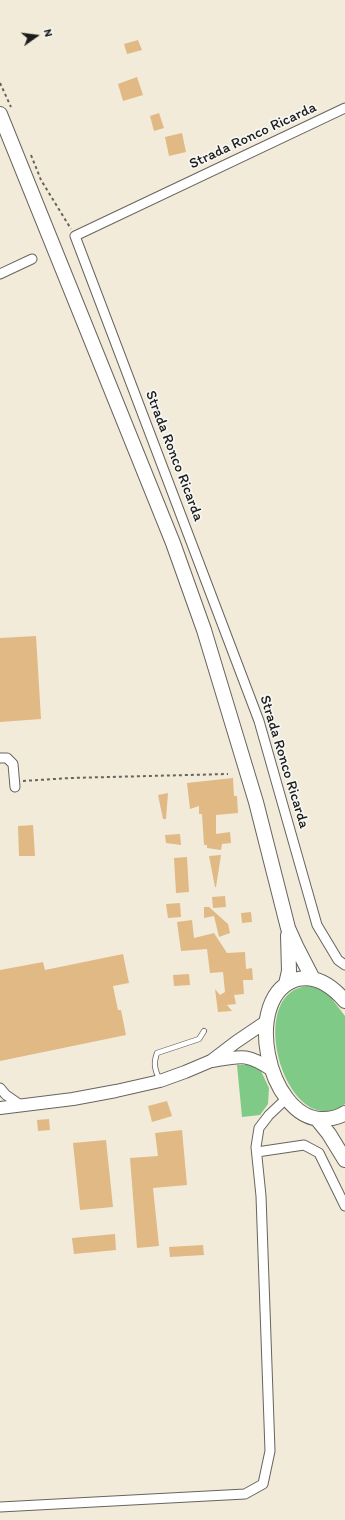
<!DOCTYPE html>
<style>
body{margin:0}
#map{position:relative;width:345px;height:1520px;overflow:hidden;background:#f2ebda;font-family:Itim,sans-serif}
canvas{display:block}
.north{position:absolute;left:16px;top:16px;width:40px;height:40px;-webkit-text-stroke:3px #f6f6f2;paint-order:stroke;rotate:76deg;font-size:11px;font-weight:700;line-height:16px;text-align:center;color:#1c1c1c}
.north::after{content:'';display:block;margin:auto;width:14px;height:18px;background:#1c1c1c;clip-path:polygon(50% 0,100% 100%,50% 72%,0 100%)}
</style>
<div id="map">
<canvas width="345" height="1520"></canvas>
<div class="north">N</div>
</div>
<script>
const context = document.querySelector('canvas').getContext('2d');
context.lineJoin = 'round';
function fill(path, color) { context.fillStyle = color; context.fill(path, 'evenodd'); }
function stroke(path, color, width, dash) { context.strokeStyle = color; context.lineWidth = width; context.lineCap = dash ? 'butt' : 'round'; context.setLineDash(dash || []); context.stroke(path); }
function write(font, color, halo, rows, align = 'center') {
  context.font = font + ' Itim,sans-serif'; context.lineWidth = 3.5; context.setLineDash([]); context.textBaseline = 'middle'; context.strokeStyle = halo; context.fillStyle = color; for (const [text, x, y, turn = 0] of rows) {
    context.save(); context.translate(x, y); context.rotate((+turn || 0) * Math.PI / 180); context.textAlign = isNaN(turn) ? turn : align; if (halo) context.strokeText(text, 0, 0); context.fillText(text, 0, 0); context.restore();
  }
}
const green = new Path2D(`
 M308,986L324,990L329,995L345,1016V1104C287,1146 242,991 308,986Z
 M237,1065H253L261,1071L269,1088L268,1104L260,1115L242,1117Z`);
const building = new Path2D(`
 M138,40L142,50L127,54L124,44Z
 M137,77L143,95L123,101L118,84Z
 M159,113L164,128L154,131L150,116Z
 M182,133L186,152L169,156L165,137Z
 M36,636L41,719L0,722V638Z
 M233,778L234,796H237L238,813L216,815V834L230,832L231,843L222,844L221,850L207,848V845H204L202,814H199V806L190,809L187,783Z
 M168,793L166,819H163L158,795Z
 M33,825L35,856H19L18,826Z
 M180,834L181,845L166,843L165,835Z
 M221,855L216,887H215L209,856Z
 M187,857L189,892L176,893L174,858Z
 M225,896L226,907L213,908L212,897Z
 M180,903L181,917L168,918L166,904Z
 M204,907H209L228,924L230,933L219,937L214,916L204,918Z
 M251,912L252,922L242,923L241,913Z
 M192,920L194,938L214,933L227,953L245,952L246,969L252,968L253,980H243L244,994L234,995L236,1004L227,1005L232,1011L218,1012L215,989L220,995L225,992L223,972L210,973L207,949L181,951L177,922Z
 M123,954L129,983L113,986L118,1010H121L126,1035L0,1061V970L43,962L45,970Z
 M189,974L190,985L174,986L173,975Z
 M167,1101L172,1116L152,1122L148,1106Z
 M49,1119L50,1130L38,1131L37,1120Z
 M182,1130L187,1185L153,1188L159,1246L137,1248L130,1158L158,1156L155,1133Z
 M106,1140L113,1207L80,1210L73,1143Z
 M115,1234L116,1250L74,1254L72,1238Z
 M203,1245L204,1255L170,1257L169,1247Z`);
const path = new Path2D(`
 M0,83L11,107
 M31,155L41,180L71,229
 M23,781L70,778L228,774`);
const lane = new Path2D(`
 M160,1081C155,1070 153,1064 157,1053L199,1039L204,1031`);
const street = new Path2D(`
 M345,108L75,236L259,721L317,925L338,960L345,965
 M0,274L32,259
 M0,758H7L13,764L15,787
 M0,1088L6,1095L22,1106
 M257,1152L304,1145L319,1153L345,1206
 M0,1507L245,1494L263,1484L270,1451L261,1196L256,1147L259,1128L269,1115L287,1098`);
const secondary = new Path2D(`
 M212,1061C241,1056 247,1053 272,1070
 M0,1108L73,1099L116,1091L160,1081L185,1072L211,1061L236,1042L267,1021`);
const primary = new Path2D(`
 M0,114L173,543L204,630L256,802L288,928L297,948L313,979
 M286,984L289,971L288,935
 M345,1001C333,987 317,975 298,979C241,994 267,1118 322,1119C330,1119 338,1118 345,1113
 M317,1119L329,1134L345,1160`);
const streetNames = [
 ["Strada Ronco Ricarda",253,136,-25],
 ["Strada Ronco Ricarda",174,456,69],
 ["Strada Ronco Ricarda",284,762,73]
];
fill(green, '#80ca87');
fill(building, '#e0b984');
stroke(lane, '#67645e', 6);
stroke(street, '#67645e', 11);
stroke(secondary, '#67645e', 14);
stroke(primary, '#67645e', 16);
stroke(path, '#67645e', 2, [3, 3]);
stroke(lane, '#fff', 4.5);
stroke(street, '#fff', 9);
stroke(secondary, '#fff', 12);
stroke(primary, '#fff', 14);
write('15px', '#1c1c1c', '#f6f6f2', streetNames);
</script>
